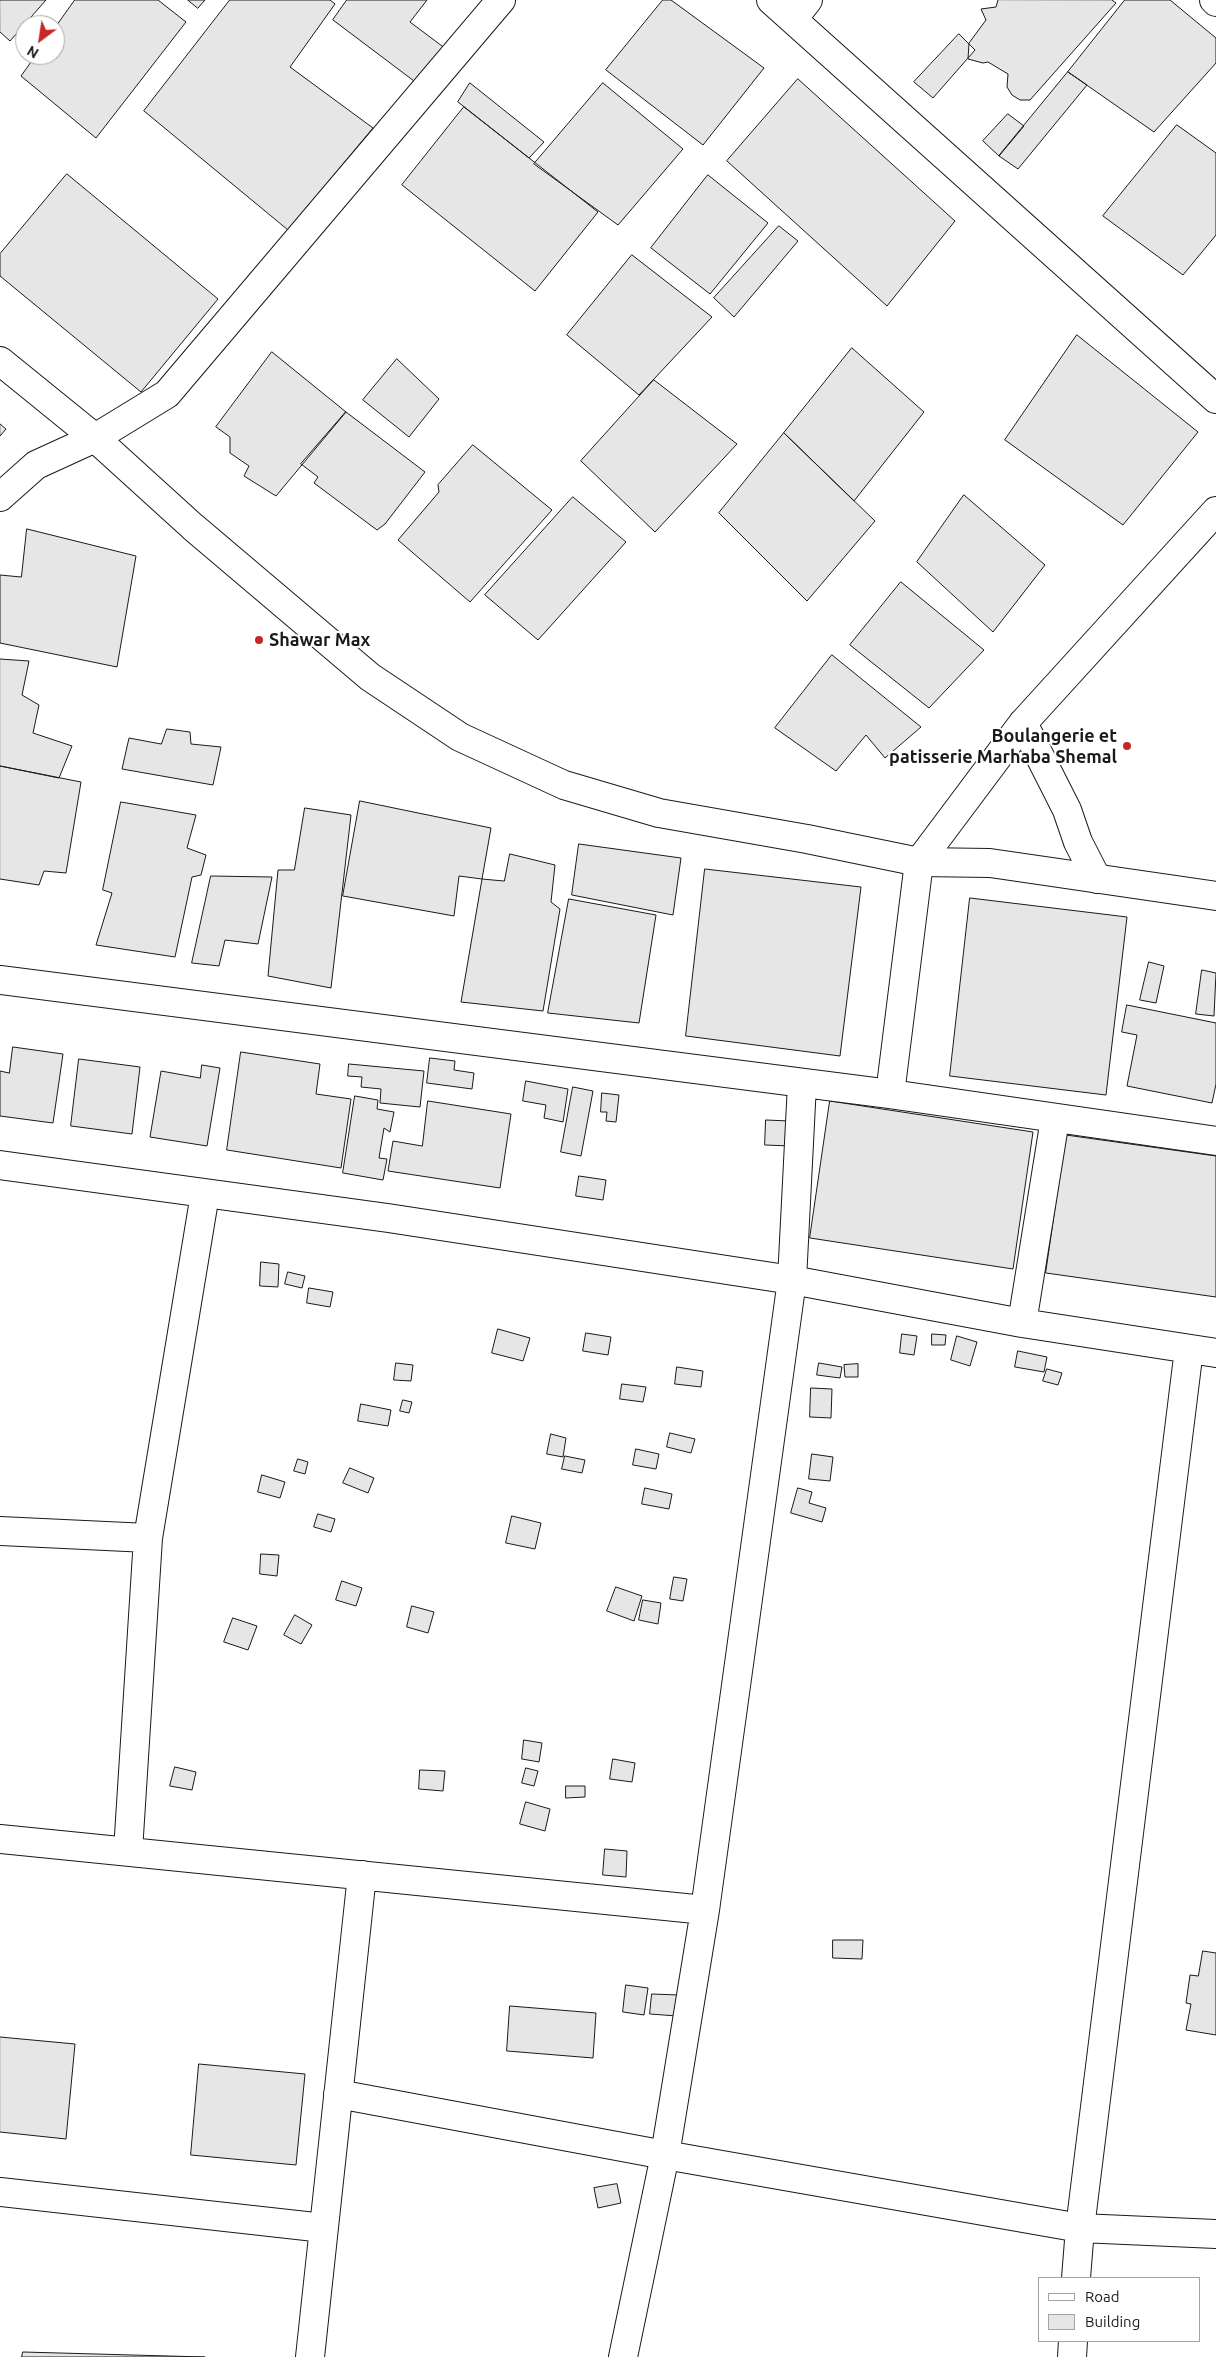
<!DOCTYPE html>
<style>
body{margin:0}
#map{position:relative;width:1216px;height:2357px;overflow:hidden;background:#fff;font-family:Ubuntu,sans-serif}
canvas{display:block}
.legend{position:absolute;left:1038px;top:2277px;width:162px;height:65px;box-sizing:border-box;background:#fff;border:1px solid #a3a3a3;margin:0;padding:6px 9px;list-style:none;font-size:15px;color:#1a1a1a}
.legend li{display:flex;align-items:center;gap:10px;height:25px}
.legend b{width:25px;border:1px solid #a3a3a3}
.north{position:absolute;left:15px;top:15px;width:50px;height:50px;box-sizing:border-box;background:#fff;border:1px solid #a3a3a3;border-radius:50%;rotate:211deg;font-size:14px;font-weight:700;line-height:20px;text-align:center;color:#1a1a1a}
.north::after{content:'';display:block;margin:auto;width:18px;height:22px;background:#c62828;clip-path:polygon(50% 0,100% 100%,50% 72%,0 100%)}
</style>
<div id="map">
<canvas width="1216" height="2357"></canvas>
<ul class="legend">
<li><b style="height:6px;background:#fff"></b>Road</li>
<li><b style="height:14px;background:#e6e6e6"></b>Building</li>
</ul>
<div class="north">N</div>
</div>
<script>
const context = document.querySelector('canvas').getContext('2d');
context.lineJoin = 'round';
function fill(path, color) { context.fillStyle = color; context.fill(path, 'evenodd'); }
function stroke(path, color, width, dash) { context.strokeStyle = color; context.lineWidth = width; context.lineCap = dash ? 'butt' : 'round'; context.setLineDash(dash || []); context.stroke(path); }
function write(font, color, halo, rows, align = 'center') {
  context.font = font + ' Ubuntu,sans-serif'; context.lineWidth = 4; context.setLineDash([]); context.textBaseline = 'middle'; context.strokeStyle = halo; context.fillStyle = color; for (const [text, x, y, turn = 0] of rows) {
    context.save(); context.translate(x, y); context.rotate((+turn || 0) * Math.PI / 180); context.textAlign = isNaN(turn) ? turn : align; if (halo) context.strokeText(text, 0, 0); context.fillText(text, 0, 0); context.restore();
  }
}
const building = new Path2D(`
 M0,0H46L10,41L0,32Z
 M75,0H158L186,22L96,138L21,76L36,55H55V28Z
 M188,0H205L198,8Z
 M230,0H330L335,4L290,67L373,128L288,230L144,111Z
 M347,0H427L410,22L446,49L418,84L333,20Z
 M663,0H671L764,68L703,145L606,70Z
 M1112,0L1116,3L1030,100H1020L1012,95L1007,87L1008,74L988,62L983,63L968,59L969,43L986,20L981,9L996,7L998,0Z
 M1125,0H1170L1216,38V63L1154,132L1068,72Z
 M959,34L975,50L933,98L914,82Z
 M1068,72L1087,85L1018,169L999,156Z
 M798,79L955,221L887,306L727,161Z
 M470,83L544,142L529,158L458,102Z
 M603,83L683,149L618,225L534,164Z
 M464,107L598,212L535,291L402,185Z
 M1008,114L1024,126L999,156L983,141Z
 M1177,125L1216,153V235L1183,275L1103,216Z
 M67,174L218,299L141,392L0,276V254Z
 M708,175L768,223L710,294L651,248Z
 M779,226L798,241L734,317L714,298Z
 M632,255L712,317L639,395L567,335Z
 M1077,335L1198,432L1123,525L1005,440Z
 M852,348L924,412L854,501L784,433Z
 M272,352L346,412L276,496L244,476L249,466L230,453V437L216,427Z
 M397,359L439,399L409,437L363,400Z
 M654,380L737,444L655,532L581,461Z
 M346,412L425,472L385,524L377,530L314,483L318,477L301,464Z
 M0,424L6,429L0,436Z
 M784,433L875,521L807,601L719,513Z
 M473,445L552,510L470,602L398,540L439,492L438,485Z
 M964,495L1045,565L993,632L917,562Z
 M573,497L626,542L538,640L485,595Z
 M27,529L136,556L117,667L0,643V575L21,577Z
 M901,582L984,650L929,708L850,645Z
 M832,655L921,727L885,758L866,735L836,771L775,728Z
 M0,659L29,661L22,695L39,705L33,733L72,746L59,778L0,766Z
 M167,729L190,732L191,744L221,747L213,785L122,769L129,738L161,744Z
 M0,766L81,782L66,873L44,871L39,885L0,879Z
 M360,801L491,828L482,879L459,876L454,916L343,896Z
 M121,802L196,815L187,848L206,855L201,875L192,877L175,957L96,945L112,893L103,890Z
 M305,808L351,815L331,988L268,976L278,870H294Z
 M579,844L681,858L673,915L572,895Z
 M510,854L555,865L551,902L560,909L543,1011L461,1002L482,879L504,881Z
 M705,869L861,887L840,1056L686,1036Z
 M211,876L272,877L258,944L225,940L219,966L192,963Z
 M970,898L1127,917L1106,1095L950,1076Z
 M569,899L656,915L639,1023L548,1013Z
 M1149,962L1164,966L1156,1003L1140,1000Z
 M1202,970L1216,973L1214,1016L1196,1014Z
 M1127,1005L1216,1023V1084L1212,1103L1127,1086L1137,1035L1122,1032Z
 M13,1047L63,1054L53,1123L0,1116V1071L9,1073Z
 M241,1052L320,1064L316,1094L351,1099L341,1168L227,1150Z
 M430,1058L455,1061L454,1070L474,1073L472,1089L427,1083Z
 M79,1059L140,1067L132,1134L71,1126Z
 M349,1064L424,1071L420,1107L380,1103L381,1089L361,1087L362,1077L348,1076Z
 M202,1065L220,1068L207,1146L150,1137L161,1071L200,1078Z
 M526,1081L568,1089L563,1122L544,1118L546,1105L523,1101Z
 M573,1087L593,1091L581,1156L561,1152Z
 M602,1093L619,1095L616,1122L606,1121L607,1112H601Z
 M355,1096L378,1100L377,1109L394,1112L390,1132L384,1128L379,1158L387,1159L383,1180L343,1173Z
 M428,1101L511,1114L500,1188L388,1171L393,1141L422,1146Z
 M830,1101L1033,1132L1013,1269L810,1238Z
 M766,1120L790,1121V1146L765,1145Z
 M1066,1135L1216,1156V1297L1046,1273Z
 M579,1176L606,1180L603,1200L576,1196Z
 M261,1262L279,1264L278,1287L260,1286Z
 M288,1272L305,1276L302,1288L285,1284Z
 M309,1288L333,1292L330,1307L307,1303Z
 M498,1329L530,1338L523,1361L492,1353Z
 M586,1333L611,1337L608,1355L583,1351Z
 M902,1334L917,1336L914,1355L900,1353Z
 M932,1334L946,1335L945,1345H932Z
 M957,1336L977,1342L970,1366L951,1360Z
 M1018,1351L1047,1357L1044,1372L1015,1367Z
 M396,1363L413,1365L411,1381L394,1380Z
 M819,1363L842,1367L840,1378L817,1375Z
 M858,1364V1377H845L844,1365Z
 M677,1367L703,1371L701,1387L675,1384Z
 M1047,1369L1062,1373L1058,1385L1043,1381Z
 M622,1384L646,1387L643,1402L620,1399Z
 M811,1388L832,1389L831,1418L810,1417Z
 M403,1400L412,1402L409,1413L400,1411Z
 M361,1404L391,1410L388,1426L358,1421Z
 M670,1433L695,1439L691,1453L667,1447Z
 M551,1434L566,1438L563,1457L547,1454Z
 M636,1449L659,1454L656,1469L633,1465Z
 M812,1454L833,1457L830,1481L809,1479Z
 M565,1456L585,1460L582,1473L562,1469Z
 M298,1459L308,1462L305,1474L294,1471Z
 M350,1468L374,1478L368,1493L343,1483Z
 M262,1475L285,1482L280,1498L258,1492Z
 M645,1488L672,1494L669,1509L642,1504Z
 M798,1488L812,1492L809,1503L826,1508L822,1522L791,1513Z
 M318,1514L335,1519L331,1532L314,1527Z
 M512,1516L541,1523L535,1549L506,1543Z
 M261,1554L279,1555L277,1576L260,1574Z
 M674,1577L687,1579L683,1601L670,1599Z
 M342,1581L362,1588L356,1606L336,1600Z
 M616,1587L642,1596L634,1621L607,1611Z
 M643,1600L661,1603L658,1624L639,1620Z
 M412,1606L434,1612L428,1633L407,1627Z
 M295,1615L312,1625L301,1644L284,1635Z
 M233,1618L257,1626L248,1650L224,1642Z
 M524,1740L542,1743L539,1762L522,1759Z
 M613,1759L635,1763L632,1782L610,1779Z
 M175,1767L196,1772L192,1790L170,1786Z
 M526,1768L538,1771L534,1786L522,1783Z
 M420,1770L445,1771L443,1791L419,1789Z
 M566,1786H585V1797L566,1798Z
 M526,1802L550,1809L545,1831L520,1824Z
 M605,1849L627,1851L626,1877L603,1875Z
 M833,1940H863L862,1959L833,1958Z
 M1203,1951L1216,1953V2035L1186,2030L1191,2004L1186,2003L1190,1975L1198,1976Z
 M626,1985L648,1988L644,2015L623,2012Z
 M652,1994L679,1995L677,2016L650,2014Z
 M510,2006L596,2013L593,2058L507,2051Z
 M0,2037L75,2044L66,2139L0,2132Z
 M199,2064L305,2074L296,2165L191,2155Z
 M617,2184L621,2203L598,2208L594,2188Z
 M23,2352L205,2357H22Z`);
const street = new Path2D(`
 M771,0L1216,399
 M1214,0L1216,2
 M793,19L808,0
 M0,497L36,465L95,438L167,394L501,0
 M1023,723L1067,810L1078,842L1097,879
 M0,980L890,1094L1216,1141
 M890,1094L919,862L1023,723L1216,511
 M0,1165L388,1218L792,1280L1022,1323L1216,1353
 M1022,1323L1055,1119
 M0,1531L148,1538L205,1194
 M0,1839L705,1910
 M128,1851L148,1538
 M338,2094L665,2155L1080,2228L1216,2234
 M0,2192L324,2228
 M1076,2278L1080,2228L1189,1349
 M310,2357L362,1875
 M623,2357L665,2155L705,1910L792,1280L802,1084
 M1072,2357L1073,2341`);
const secondary = new Path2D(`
 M0,361L95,438L193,527L370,677L460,737L564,785L659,813L807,839L919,862L990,863L1216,896`);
const markers = [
 [259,640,5,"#c62828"],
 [1127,746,5,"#c62828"]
];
const poiNames = [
 ["Shawar Max",269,640],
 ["Boulangerie et",1117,736,"right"],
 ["patisserie Marhaba Shemal",1117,757,"right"]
];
fill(building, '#e6e6e6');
stroke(building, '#1a1a1a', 1);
stroke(street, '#1a1a1a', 30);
stroke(secondary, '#1a1a1a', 30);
stroke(street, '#fff', 28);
stroke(secondary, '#fff', 28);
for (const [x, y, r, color] of markers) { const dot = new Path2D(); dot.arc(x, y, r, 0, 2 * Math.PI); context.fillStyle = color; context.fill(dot); stroke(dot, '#fff', 2); }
write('bold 18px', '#1a1a1a', '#fff', poiNames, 'left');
</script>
